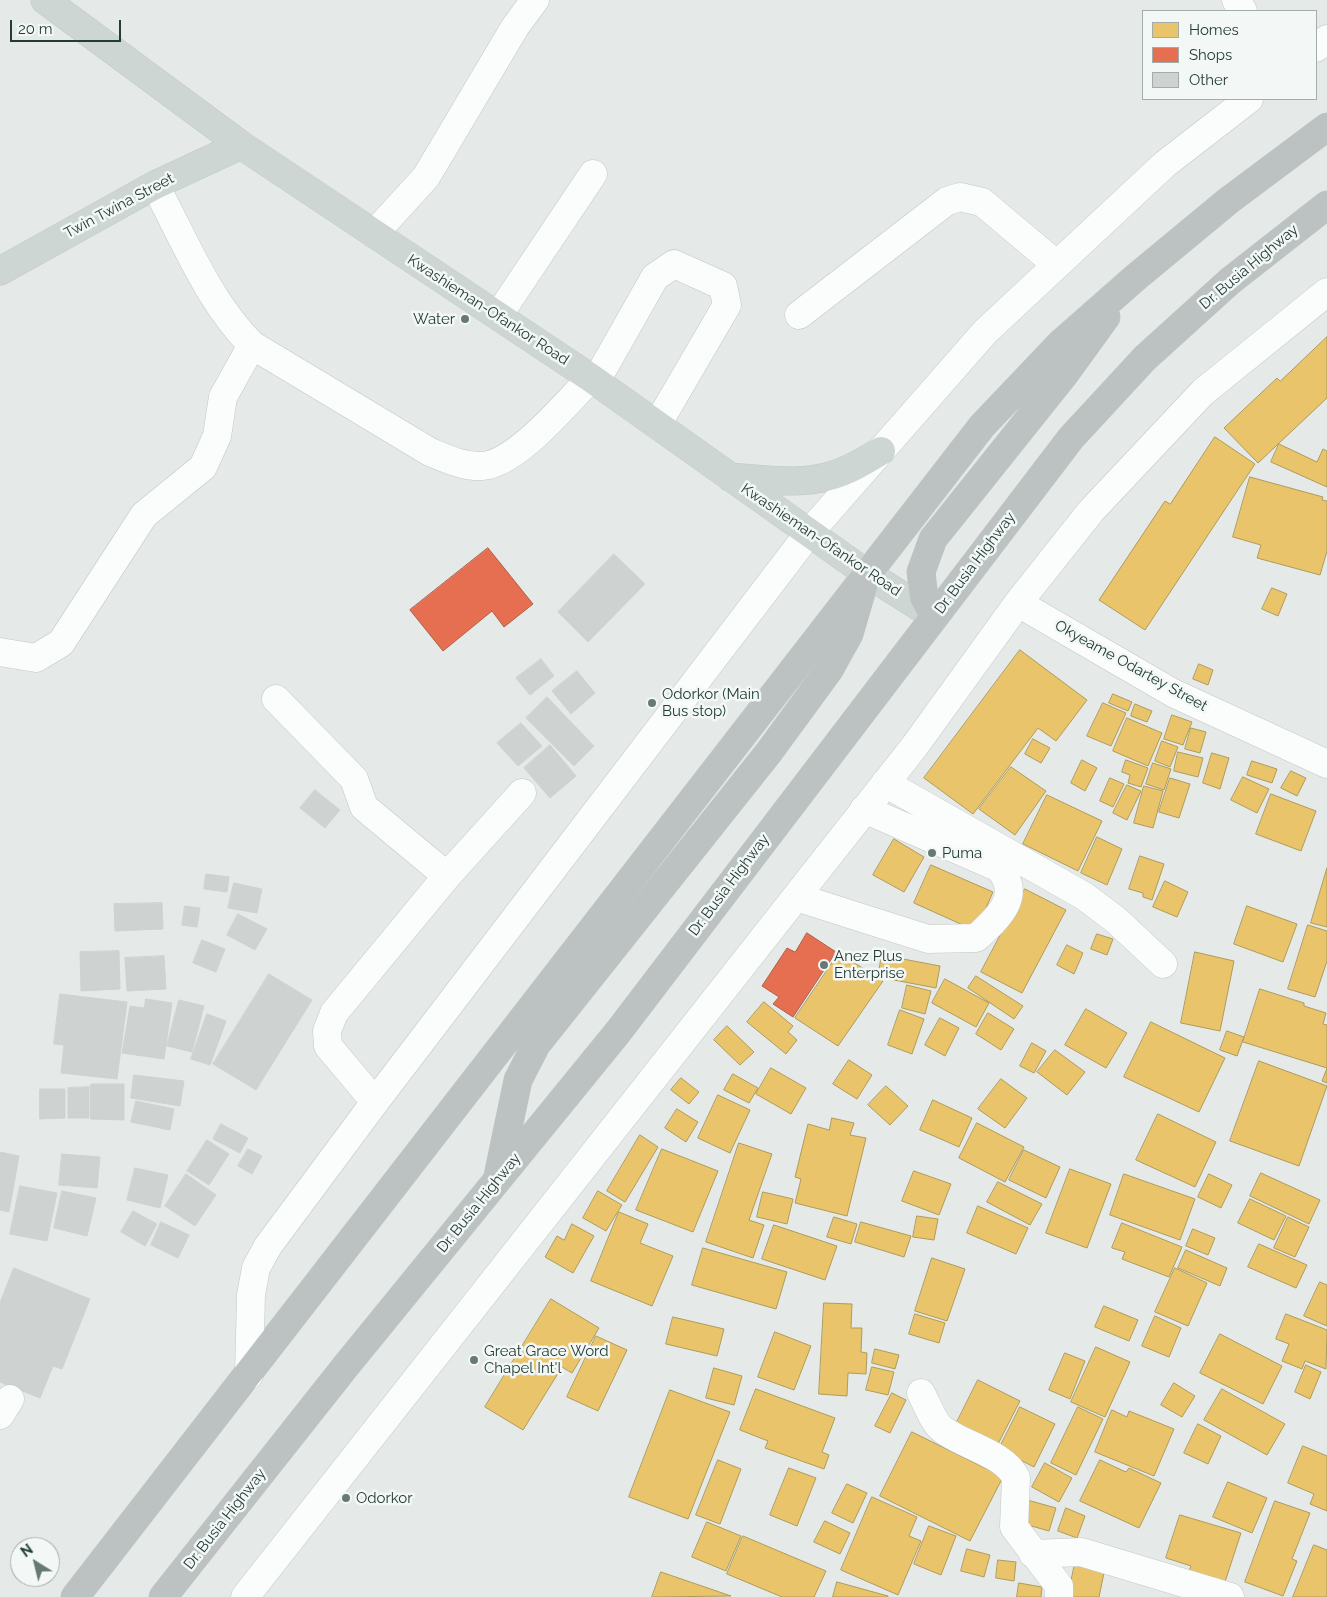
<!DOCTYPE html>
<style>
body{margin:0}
#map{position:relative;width:1327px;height:1597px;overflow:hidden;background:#e5eae8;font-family:Raleway,sans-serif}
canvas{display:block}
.legend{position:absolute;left:1142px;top:10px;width:175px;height:90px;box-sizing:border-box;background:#f3f8f6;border:1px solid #a0adaa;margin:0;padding:6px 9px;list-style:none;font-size:15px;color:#233c37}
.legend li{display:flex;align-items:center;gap:10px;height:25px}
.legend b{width:25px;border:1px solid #a0adaa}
.north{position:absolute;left:10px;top:1537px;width:50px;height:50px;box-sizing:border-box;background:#f3f8f6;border:1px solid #a0adaa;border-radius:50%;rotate:324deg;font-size:14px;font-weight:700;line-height:20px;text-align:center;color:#233c37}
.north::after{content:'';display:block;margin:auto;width:18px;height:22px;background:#677975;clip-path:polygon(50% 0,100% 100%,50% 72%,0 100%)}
.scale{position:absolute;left:10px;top:20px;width:111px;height:22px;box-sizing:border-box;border:2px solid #233c37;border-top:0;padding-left:6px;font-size:15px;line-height:18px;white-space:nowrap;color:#233c37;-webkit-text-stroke:4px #f3f8f6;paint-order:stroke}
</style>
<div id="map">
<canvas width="1327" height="1597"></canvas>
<ul class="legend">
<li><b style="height:14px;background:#e9c46a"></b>Homes</li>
<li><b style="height:14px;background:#e76f51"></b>Shops</li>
<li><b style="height:14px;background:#ced2d1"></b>Other</li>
</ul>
<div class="north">N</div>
<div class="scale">20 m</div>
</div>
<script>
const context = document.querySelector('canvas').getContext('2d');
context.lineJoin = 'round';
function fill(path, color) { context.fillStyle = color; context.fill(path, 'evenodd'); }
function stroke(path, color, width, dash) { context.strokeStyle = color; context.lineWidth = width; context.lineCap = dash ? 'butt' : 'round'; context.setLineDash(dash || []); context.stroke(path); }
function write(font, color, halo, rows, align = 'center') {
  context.font = font + ' Raleway,sans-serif'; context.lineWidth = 5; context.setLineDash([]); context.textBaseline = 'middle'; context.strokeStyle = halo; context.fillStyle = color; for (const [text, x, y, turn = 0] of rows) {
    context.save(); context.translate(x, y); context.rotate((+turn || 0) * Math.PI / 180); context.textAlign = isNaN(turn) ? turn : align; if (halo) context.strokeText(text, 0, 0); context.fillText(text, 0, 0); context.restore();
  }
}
const homes = new Path2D(`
 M1327,337V398L1258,463L1224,428L1277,378L1280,381Z
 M1215,437L1255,464L1145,630L1099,600L1165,501L1170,504Z
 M1279,444L1317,462L1323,449L1327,451V487L1271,462Z
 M1250,477L1323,497L1322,500L1327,501V551L1320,575L1257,558L1261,545L1233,537Z
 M1272,588L1287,594L1278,616L1262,609Z
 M1020,650L1087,700L1056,741L1038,728L973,814L924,778Z
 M1199,664L1213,670L1208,685L1193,679Z
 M1113,694L1132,702L1128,711L1109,703Z
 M1103,703L1126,713L1111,746L1087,736Z
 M1135,704L1152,711L1147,722L1131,716Z
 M1172,715L1192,722L1183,745L1164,739Z
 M1127,718L1162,733L1148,766L1113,751Z
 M1191,728L1206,732L1200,753L1185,749Z
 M1033,739L1050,748L1041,763L1025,754Z
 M1162,741L1178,747L1170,767L1155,761Z
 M1178,752L1203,758L1198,777L1174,771Z
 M1212,753L1229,758L1220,789L1203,783Z
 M1082,760L1097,768L1085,791L1071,783Z
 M1126,760L1148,768L1141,787L1128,783L1130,775L1122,772Z
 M1252,761L1277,769L1272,783L1247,775Z
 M1153,763L1171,769L1164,790L1146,784Z
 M1011,767L1046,791L1015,835L979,809Z
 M1291,771L1306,778L1297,796L1281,788Z
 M1243,777L1269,789L1257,813L1231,800Z
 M1110,778L1124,784L1113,807L1100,801Z
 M1170,778L1190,784L1179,818L1159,812Z
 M1127,785L1141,791L1127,820L1113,813Z
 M1144,786L1163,791L1153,828L1134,823Z
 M1271,794L1316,811L1301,851L1256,834Z
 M1047,795L1102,821L1078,871L1023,844Z
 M1097,837L1122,849L1107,885L1081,873Z
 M894,839L924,857L904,892L873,875Z
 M1140,856L1164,864L1152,900L1143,897V893L1129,889Z
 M931,865L993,892L976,931L914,903Z
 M1327,868V927L1311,923Z
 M1165,881L1188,892L1177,917L1153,907Z
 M1025,889L1066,910L1022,993L981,972Z
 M1247,906L1297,924L1283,962L1234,944Z
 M1308,925L1327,931V961L1315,997L1288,989Z
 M1097,934L1113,939L1107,955L1091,949Z
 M1067,945L1083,953L1074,974L1057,965Z
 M1195,952L1234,961L1220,1031L1181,1023Z
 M839,953L883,981L838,1046L795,1018Z
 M882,955L940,966L936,988L878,977Z
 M976,976L1023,1006L1014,1019L968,988Z
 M945,979L989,1003L976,1027L932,1003Z
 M907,985L931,991L925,1014L902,1008Z
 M1260,989L1304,1003V1006L1326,1013L1323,1024L1327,1025V1083L1322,1081L1327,1068L1243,1042Z
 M764,1002L793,1026L788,1032L797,1040L786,1054L747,1022Z
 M1086,1009L1127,1033L1106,1068L1065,1045Z
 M900,1010L924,1019L912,1054L888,1045Z
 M988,1013L1014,1029L1001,1050L976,1034Z
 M940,1018L959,1028L945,1056L925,1045Z
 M1151,1022L1225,1058L1199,1112L1124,1077Z
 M727,1026L754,1052L740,1065L714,1040Z
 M1227,1031L1244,1037L1237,1056L1220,1050Z
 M1032,1043L1046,1051L1034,1073L1020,1066Z
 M1055,1050L1085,1072L1067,1095L1037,1072Z
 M849,1060L872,1075L857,1099L833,1084Z
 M1259,1061L1327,1086L1299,1166L1230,1141Z
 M771,1068L806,1088L791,1114L756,1094Z
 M733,1074L758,1088L749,1103L724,1090Z
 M681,1078L699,1092L689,1104L671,1090Z
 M1001,1079L1027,1098L1005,1128L978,1109Z
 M886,1086L908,1106L890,1125L868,1105Z
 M718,1095L750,1110L730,1153L698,1138Z
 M933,1100L972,1118L959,1147L920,1130Z
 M677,1109L698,1122L686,1142L665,1128Z
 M1158,1114L1216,1142L1195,1187L1136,1160Z
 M832,1118L854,1123L850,1135L866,1138L847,1216L795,1203L801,1179L795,1177L808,1124L829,1130Z
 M977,1123L1024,1147L1005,1182L959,1158Z
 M640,1135L658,1147L625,1202L607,1191Z
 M739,1143L772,1154L749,1220L764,1225L753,1258L706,1242Z
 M662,1149L718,1171L693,1232L636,1210Z
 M1024,1150L1060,1167L1046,1198L1009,1180Z
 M1070,1169L1111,1184L1087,1248L1046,1233Z
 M914,1171L951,1184L939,1215L902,1201Z
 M1261,1173L1320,1200L1309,1224L1250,1196Z
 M1124,1174L1195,1199L1180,1240L1110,1215Z
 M1209,1174L1232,1185L1221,1208L1198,1197Z
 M998,1182L1042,1204L1030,1225L987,1202Z
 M598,1191L622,1205L606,1231L583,1218Z
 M763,1192L793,1199L787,1224L757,1217Z
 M1250,1199L1286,1216L1274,1240L1238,1223Z
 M978,1206L1028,1228L1016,1254L967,1233Z
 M619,1212L648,1224L640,1243L673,1256L652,1306L591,1281Z
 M917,1216L938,1219L934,1240L913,1237Z
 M834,1217L857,1224L851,1244L827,1237Z
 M1288,1217L1309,1227L1295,1257L1274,1248Z
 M861,1222L911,1236L904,1257L855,1242Z
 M1122,1223L1182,1247L1169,1277L1122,1259L1125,1252L1112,1248Z
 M572,1224L594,1236L573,1273L545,1257L557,1236L564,1240Z
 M774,1225L837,1246L825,1280L762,1259Z
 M1193,1229L1215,1238L1208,1255L1186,1246Z
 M1259,1244L1307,1265L1296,1288L1248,1267Z
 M703,1248L787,1272L776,1309L692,1285Z
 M1186,1250L1227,1268L1220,1286L1178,1268Z
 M932,1258L965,1269L947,1321L915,1311Z
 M1175,1268L1207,1283L1188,1326L1155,1312Z
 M1320,1282L1327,1285V1326L1304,1316Z
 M551,1299L599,1328L572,1373L562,1367L523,1430L485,1407Z
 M824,1303L852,1304L851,1328H862L861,1352L867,1353L866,1374L848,1373L847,1396L819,1394Z
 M1104,1306L1138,1320L1129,1341L1095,1327Z
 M915,1314L945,1323L939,1343L909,1334Z
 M1286,1314L1327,1330L1326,1369L1305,1361L1302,1369L1282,1361L1289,1344L1276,1339Z
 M1155,1316L1181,1328L1169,1357L1142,1346Z
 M673,1317L724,1329L717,1356L666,1344Z
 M775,1332L811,1346L794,1390L758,1377Z
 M1220,1334L1282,1366L1263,1404L1200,1373Z
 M596,1336L627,1350L598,1411L567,1397Z
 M1096,1347L1130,1362L1105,1417L1071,1402Z
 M875,1349L899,1355L895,1369L872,1363Z
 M1065,1353L1085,1361L1070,1399L1049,1390Z
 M1306,1365L1321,1372L1310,1399L1295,1392Z
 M872,1367L894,1372L888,1395L866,1390Z
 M714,1368L742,1376L734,1405L706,1398Z
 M978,1380L1020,1401L996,1448L954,1428Z
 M1174,1383L1195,1396L1182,1417L1161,1405Z
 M756,1389L835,1418L822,1452L829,1455L824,1469L765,1448L768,1441L740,1430Z
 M1222,1389L1285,1424L1267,1455L1204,1420Z
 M670,1390L730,1412L688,1519L629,1497Z
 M892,1393L906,1400L890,1433L875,1426Z
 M1020,1407L1055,1424L1034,1467L999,1449Z
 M1078,1407L1103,1419L1076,1475L1051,1463Z
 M1112,1410L1127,1417L1129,1411L1174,1429L1154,1476L1095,1452Z
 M1198,1424L1221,1436L1208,1464L1184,1453Z
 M912,1432L1003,1477L970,1541L880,1496Z
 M1303,1446L1327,1456V1511L1310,1504L1314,1494L1288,1483Z
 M718,1460L741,1469L720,1524L696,1515Z
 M1100,1460L1126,1472L1129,1468L1161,1483L1139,1528L1080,1501Z
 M1045,1463L1072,1478L1059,1502L1032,1487Z
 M789,1468L816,1478L797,1526L770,1515Z
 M1228,1482L1267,1498L1252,1533L1213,1517Z
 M847,1484L867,1493L853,1523L832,1513Z
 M872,1497L917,1517L909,1536L921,1541L898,1595L841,1570Z
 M1020,1498L1056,1508L1049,1531L1014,1521Z
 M1275,1501L1310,1513L1292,1559L1297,1561L1283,1596L1245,1582Z
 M1066,1508L1085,1516L1077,1538L1058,1531Z
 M1180,1515L1241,1533L1225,1582L1189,1571L1191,1566L1166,1558Z
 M825,1521L850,1533L840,1554L814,1542Z
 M707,1522L741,1536L726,1571L692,1557Z
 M929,1526L956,1536L941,1575L914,1564Z
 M743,1536L826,1571L814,1597H782L727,1574Z
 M1314,1545L1327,1550V1597H1293Z
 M967,1549L990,1555L984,1577L961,1571Z
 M1076,1558L1106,1563L1099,1597H1068Z
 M998,1560L1016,1562L1014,1581L996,1578Z
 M661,1572L731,1596L652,1597Z
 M837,1582L888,1596V1597H833Z
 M1019,1583L1042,1587L1041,1597H1017Z`);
const shops = new Path2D(`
 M488,548L533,604L504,627L492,611L443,651L410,610Z
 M807,933L836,952L793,1017L773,1004L779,997L762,986L787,948L795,952Z`);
const building = new Path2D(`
 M614,554L645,584L588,642L558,612Z
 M541,659L554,676L530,695L516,678Z
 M577,671L595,693L571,714L552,691Z
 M547,697L594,746L574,766L526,718Z
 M521,723L542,746L518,766L497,743Z
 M550,745L576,776L550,798L524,768Z
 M315,790L340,810L325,828L300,808Z
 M206,874L229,877L227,892L204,889Z
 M234,883L262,889L257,913L228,908Z
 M162,903L163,929L115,931L114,904Z
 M185,906L200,908L197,927L182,925Z
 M238,914L267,929L255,950L227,935Z
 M202,940L225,949L216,972L193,963Z
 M119,951L120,989L81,991L80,952Z
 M164,956L166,989L127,991L125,958Z
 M269,974L312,1000L256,1090L213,1064Z
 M60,994L127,1002L117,1079L61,1073L64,1045L54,1044Z
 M146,999L172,1003L164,1059L122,1053L130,1006L144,1008Z
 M179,1000L204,1006L192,1052L167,1046Z
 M207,1014L226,1021L210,1065L191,1059Z
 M134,1075L184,1081L180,1106L131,1098Z
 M91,1084H124V1120L91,1119Z
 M89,1087V1118H68V1088Z
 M40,1089H65V1118L40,1119Z
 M136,1101L174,1109L170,1130L131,1122Z
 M221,1124L248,1138L240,1153L213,1139Z
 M207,1140L229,1154L209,1185L187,1171Z
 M248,1149L262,1156L252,1174L238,1166Z
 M0,1152L19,1156L9,1212L0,1210Z
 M62,1154L100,1157L97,1188L59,1185Z
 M135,1168L168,1175L160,1208L127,1200Z
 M186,1174L216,1195L195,1226L165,1206Z
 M20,1186L57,1193L47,1241L10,1234Z
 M62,1191L96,1198L87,1236L54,1228Z
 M133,1211L157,1224L145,1246L121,1232Z
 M161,1222L189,1235L178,1258L151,1245Z
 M14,1268L90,1299L62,1369L53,1366L40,1398L0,1382V1303Z`);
const minor = new Path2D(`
 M1236,0L1243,11
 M1316,48L1327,39
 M155,185C184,239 208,301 252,345L430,452C447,459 464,467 482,466C517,464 567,402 591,378
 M374,234L426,177L515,27L535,0
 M799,315L947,201L960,197L982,202L1057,265
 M498,316L593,174
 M596,381L655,277L674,264L723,286L727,305L657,425
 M1018,603L1173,693L1327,764
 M0,652L36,658L61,643L144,515L203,467L217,436L223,397L252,345
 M276,699L354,779L364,807L447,876
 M885,783L1084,896L1116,920L1163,964
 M796,897L928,939L976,938C998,918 1023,896 999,868L864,809
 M375,1102L328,1046L327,1031L334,1013L447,876L522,793
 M249,1375L251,1295L256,1268L268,1246L375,1102L809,533L985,332L1165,164L1249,99
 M921,1393C927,1404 933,1422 942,1429C962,1445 1006,1454 1016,1478L1014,1527L1059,1586V1597
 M0,1415L10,1399
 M1033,1554L1081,1552L1230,1597
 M245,1597L914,747L1018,603L1091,511L1203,392L1327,292`);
const major = new Path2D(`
 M45,0L241,145L591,378L866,573L934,616
 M0,271L155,185L241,145
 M730,477C764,479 800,486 833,475C850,470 866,460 881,451`);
const highway = new Path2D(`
 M934,616L924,597L921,572L933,539L1064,375L1106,317
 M498,1176L518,1080L536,1045L769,752L829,670L849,634L863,586
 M75,1597L982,426L1060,344L1135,278L1228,201L1327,127
 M163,1597L345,1367L618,1032L1071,438L1145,358L1230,281L1327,205`);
const markers = [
 [465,319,5,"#677975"],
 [652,703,5,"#677975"],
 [932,853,5,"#677975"],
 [824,965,5,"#677975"],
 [474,1360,5,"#677975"],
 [346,1498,5,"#677975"]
];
const streetNames = [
 ["Twin Twina Street",119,206,-28],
 ["Dr. Busia Highway",1249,267,-40],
 ["Kwashieman-Ofankor Road",488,310,33],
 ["Kwashieman-Ofankor Road",821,540,34],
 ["Dr. Busia Highway",975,563,-53],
 ["Okyeame Odartey Street",1131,666,29],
 ["Dr. Busia Highway",729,885,-53],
 ["Dr. Busia Highway",479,1203,-51],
 ["Dr. Busia Highway",225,1519,-52]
];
const poiNames = [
 ["Water",455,319,"right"],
 ["Odorkor (Main",662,694],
 ["Bus stop)",662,711],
 ["Puma",942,853],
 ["Anez Plus",834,956],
 ["Enterprise",834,973],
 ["Great Grace Word",484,1351],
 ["Chapel Int'l",484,1368],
 ["Odorkor",356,1498]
];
fill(homes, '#e9c46a');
stroke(homes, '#ae9b5b', 1);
fill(shops, '#e76f51');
stroke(shops, '#ac6049', 1);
fill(building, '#ced2d1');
stroke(building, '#cdd3d1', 1);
stroke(minor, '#c2c7c5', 29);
stroke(major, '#c1c9c7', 29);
stroke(highway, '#c1c9c7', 29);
stroke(minor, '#fbfcfc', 28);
stroke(major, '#ced6d4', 28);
stroke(highway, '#bbc2c1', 28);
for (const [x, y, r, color] of markers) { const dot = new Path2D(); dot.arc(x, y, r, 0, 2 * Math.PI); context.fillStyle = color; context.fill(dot); stroke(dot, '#f3f8f6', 2); }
write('15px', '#233c37', '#f3f8f6', streetNames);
write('15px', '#233c37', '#f3f8f6', poiNames, 'left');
</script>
